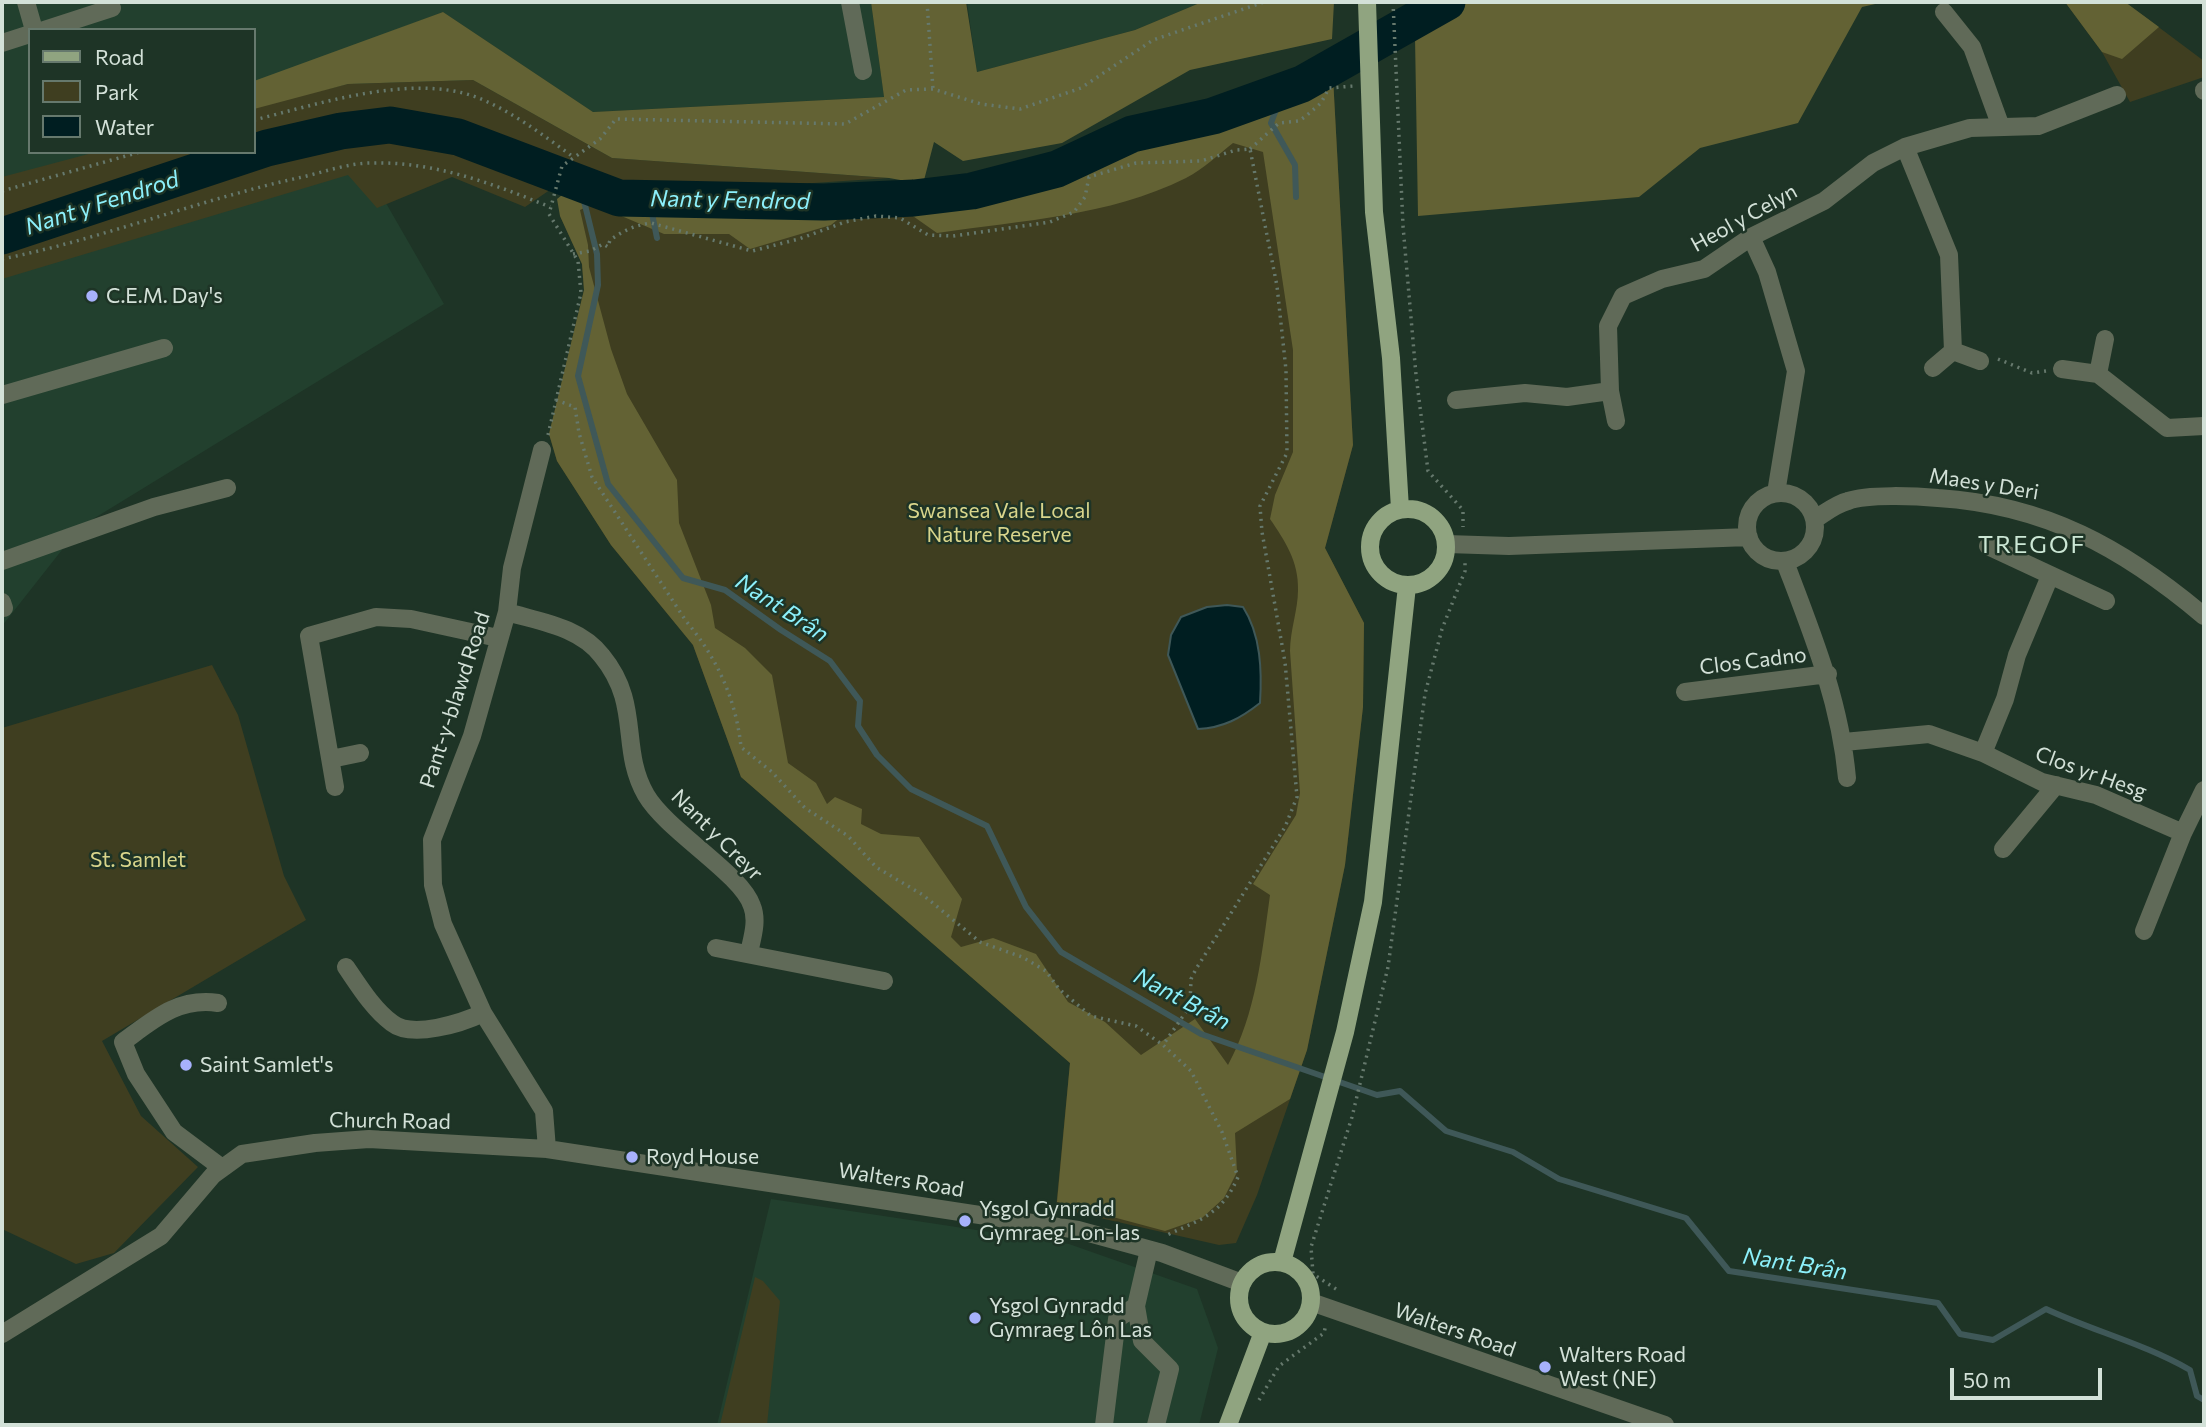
<!DOCTYPE html>
<meta charset="utf-8">
<style>
body{margin:0}
#map{position:relative;width:2206px;height:1427px;overflow:hidden;background:#1e3426;font-family:Commissioner,sans-serif}
canvas{display:block}
.frame{position:absolute;inset:0;border:4px solid #d3e1d8;pointer-events:none}
.legend{position:absolute;left:28px;top:28px;width:228px;height:126px;box-sizing:border-box;background:#1e3426;border:2px solid #66796d;margin:0;padding:9px 12px;list-style:none;font-size:21px;color:#d3e1d8}
.legend li{display:flex;align-items:center;gap:14px;height:35px}
.legend b{width:35px;border:2px solid #66796d}
.scale{position:absolute;left:1950px;top:1368px;width:152px;height:32px;box-sizing:border-box;border:4px solid #d3e1d8;border-top:0;padding-left:9px;font-size:21px;line-height:24px;white-space:nowrap;color:#d3e1d8;-webkit-text-stroke:5px #1e3426;paint-order:stroke}
</style>
<div id="map">
<canvas width="2206" height="1427"></canvas>
<div class="frame"></div>
<ul class="legend">
<li><b style="height:9px;background:#90a480"></b>Road</li>
<li><b style="height:19px;background:#3f3e20"></b>Park</li>
<li><b style="height:19px;background:#001e21"></b>Water</li>
</ul>
<div class="scale">50 m</div>
</div>
<script>
const context = document.querySelector('canvas').getContext('2d');
context.lineJoin = 'round';
function fill(path, color) { context.fillStyle = color; context.fill(path, 'evenodd'); }
function stroke(path, color, width, dash) { context.strokeStyle = color; context.lineWidth = width; context.lineCap = dash ? 'butt' : 'round'; context.setLineDash(dash || []); context.stroke(path); }
function write(font, color, halo, rows, align = 'center') {
  context.font = font + ' Commissioner,sans-serif'; context.lineWidth = 5; context.setLineDash([]); context.textBaseline = 'middle'; context.strokeStyle = halo; context.fillStyle = color; for (const [text, x, y, turn = 0] of rows) {
    context.save(); context.translate(x, y); context.rotate((+turn || 0) * Math.PI / 180); context.textAlign = isNaN(turn) ? turn : align; if (halo) context.strokeText(text, 0, 0); context.fillText(text, 0, 0); context.restore();
  }
}
const built = new Path2D(`
 M2,2H871L884,97L593,112L443,12L306,64L444,304L80,527L2,626ZM30,30H254V152H30Z
 M967,2H1202L1135,30L977,72Z
 M771,1199L1069,1244L1197,1289L1218,1348L1199,1425H717Z`);
const green = new Path2D(`
 M2065,2H2125L2204,61V77L2130,102L2102,52Z
 M1333,77L1353,445L1325,548L1364,623L1363,707L1345,865L1307,1050L1257,1195L1236,1243L1219,1245L1056,1208L1070,1063L741,777L693,645L611,545L557,461L549,434L584,290L582,264L560,216L591,194L621,202L849,205L941,201L1018,187L1093,163L1140,139L1210,123L1280,100Z
 M473,80L612,158L889,178L678,192L607,188L573,174L525,207L452,177L377,208L348,175L2,279V177L96,152H254V107L348,84Z
 M212,665L238,715L284,876L306,920L102,1041L141,1116L198,1167L114,1253L76,1264L2,1229V728Z
 M755,1277L763,1281L780,1301L767,1425H720Z`);
const forest = new Path2D(`
 M871,2H966L977,72L1135,30L1202,2H1334L1332,39L1190,70L1062,143L963,161L934,142L923,184L889,178L612,158L473,80L348,84L254,109V81L443,12L593,112L884,97Z
 M1459,2H1884L1862,7L1798,123L1700,148L1639,197L1418,216L1415,37Z
 M2065,2H2125L2159,27L2122,59L2102,52Z
 M1333,77L1353,445L1325,548L1364,623L1363,707L1345,865L1307,1050L1290,1099L1235,1133L1237,1172L1224,1198L1202,1218L1165,1231L1057,1202L1070,1063L741,777L693,645L611,545L557,461L549,434L584,290L582,264L560,216L557,199L572,187L621,202L831,205L842,216L831,225L750,249L729,234H664L593,204L580,210L588,245L589,267L611,349L627,394L677,480L679,523L711,605L715,628L745,648L772,675L788,763L816,783L827,804L835,797L862,809L861,824L881,834L919,837L962,899L951,937L961,947L993,938L1036,954L1068,1002L1105,1022L1141,1055L1195,1019L1228,1065C1256,1014 1262,953 1270,895L1253,884L1296,815L1300,793L1290,651C1290,630 1298,610 1298,590C1299,562 1285,541 1270,519L1275,495L1293,452V350L1263,152L1233,143C1218,155 1203,169 1186,178C1107,217 1023,220 937,233L910,214L908,202L941,201L1018,187L1093,163L1140,139L1210,123L1280,100Z`);
const water = new Path2D(`
 M1227,605L1243,607C1261,635 1262,671 1260,703C1241,718 1223,728 1198,729L1168,655L1171,635L1181,617L1207,607Z`);
const stream = new Path2D(`
 M1283,91L1271,123L1295,165L1296,197
 M1181,121L1182,108
 M573,181L583,197L597,254L598,285L578,376L608,484L683,578L725,590L781,630L830,661L860,701L858,726L877,755L911,789L987,826L1026,907L1061,952L1201,1034L1377,1095L1400,1091L1446,1131L1513,1152L1559,1179L1686,1218L1729,1271L1938,1303L1960,1334L1993,1340L2046,1309C2093,1331 2145,1344 2190,1370L2197,1396L2204,1400
 M649,199L657,238`);
const river = new Path2D(`
 M2,236L267,148L341,131L390,125L458,137L619,198L824,202L914,198L972,191L1057,169L1132,134L1213,116L1302,84L1447,2`);
const path = new Path2D(`
 M927,2L933,89
 M1393,2L1403,226L1416,375L1428,471L1463,510V527
 M254,120C319,104 411,73 476,97C510,110 543,135 572,156
 M1250,149L1279,123L1299,121L1306,116L1321,103L1329,88L1354,86
 M2,191L140,152
 M573,254L590,251L603,244L608,247L610,240C623,231 635,225 651,223L752,251L799,239L845,222L876,216L900,218L928,235L953,236L1050,222L1074,212L1085,197L1089,177L1136,163L1201,161L1236,150L1250,149L1277,286L1286,370L1287,453L1260,506L1262,532L1285,662L1297,797L1285,827L1196,969L1191,979L1190,1006L1163,1045L1191,1071L1222,1132L1238,1177C1222,1214 1202,1219 1167,1235
 M2,259C102,239 198,200 298,178C321,173 348,163 371,163C433,161 494,184 550,207
 M1998,359L2032,373L2046,371
 M556,400L575,407L579,433L592,477L686,621C717,658 736,699 741,747L772,772L805,808L848,836L876,867L923,895L980,942L1022,957L1046,971L1059,989L1091,1016L1136,1026L1163,1045
 M548,435L581,293L578,261L549,214L562,166L600,139L616,119L845,124L906,90L933,89L981,104L1020,109L1081,88L1153,40L1264,2
 M1336,1289L1313,1274L1311,1247L1352,1117L1388,967L1425,694L1442,629L1465,571V562
 M1259,1400L1279,1366L1324,1333L1326,1324`);
const minor = new Path2D(`
 M26,2L34,30
 M850,2L863,71
 M1944,12L1972,47L2001,127
 M44,30L112,8
 M2,43L30,34
 M2204,90V91
 M1905,147L1949,255L1953,351L1980,361
 M1751,237L1767,272L1796,371L1776,493
 M1933,368L1953,351
 M2062,369L2098,374L2167,428L2204,426
 M2098,374L2105,339
 M2,395L164,348
 M1456,400L1525,393L1567,397L1610,391
 M1616,421L1610,391L1608,326L1623,296L1662,279L1704,269L1751,237L1824,201L1873,163L1905,147L1970,128L2038,126L2117,95
 M542,450L512,568L507,612L472,736L432,840L433,885L443,924L483,1013L544,1111L547,1149
 M1747 527a34 34 0 1 1 68 0a34 34 0 1 1-68 0Z
 M1815,519C1825,513 1836,504 1848,501C1867,494 1916,496 1938,498C2046,505 2123,548 2204,616
 M1447,544L1509,546L1749,537
 M1988,546L2106,601
 M2,561L154,507L227,488
 M1785,562C1812,633 1840,701 1847,778
 M2,602L4,608
 M507,612C541,622 580,627 602,656C642,705 619,748 646,795C667,831 742,874 752,906C758,921 752,938 749,953
 M1685,692L1828,674
 M1844,742L1929,734L1983,753L2042,782L2096,795L2183,833L2144,931
 M1983,753L2005,699L2017,655L2050,576
 M331,759L360,753
 M335,787L309,636L376,617L411,619L498,638
 M2183,833L2204,790
 M2003,849L2056,785
 M716,948L884,981
 M346,967C359,986 373,1009 392,1023C412,1039 462,1023 483,1013
 M218,1003C178,997 153,1020 123,1042L136,1074L174,1132L222,1168
 M1149,1250L1136,1306L1142,1341L1170,1369L1156,1425
 M1311,1302L1665,1425
 M2,1334L161,1236L213,1175L242,1154L315,1143L369,1139L547,1149L1078,1230L1162,1253L1242,1283
 M1104,1425L1117,1319L1136,1306`);
const major = new Path2D(`
 M1367,2L1374,212L1391,358L1400,509
 M1370 547a38 38 0 1 1 76 0a38 38 0 1 1-76 0Z
 M1282,1262L1345,1032L1373,902L1407,586
 M1239 1298a36 36 0 1 1 72 0a36 36 0 1 1-72 0Z
 M1228,1425L1263,1332`);
const markers = [
 [92,296,7,"#a7b1fc"],
 [186,1065,7,"#a7b1fc"],
 [632,1157,7,"#a7b1fc"],
 [965,1221,7,"#a7b1fc"],
 [975,1318,7,"#a7b1fc"],
 [1545,1367,7,"#a7b1fc"]
];
const streetNames = [
 ["Heol y Celyn",1744,218,-29],
 ["Maes y Deri",1984,484,9],
 ["Clos Cadno",1753,661,-7],
 ["Pant-y-blawd Road",455,700,-72],
 ["Clos yr Hesg",2091,773,20],
 ["Nant y Creyr",717,835,45],
 ["Church Road",390,1121,1],
 ["Walters Road",901,1180,9],
 ["Walters Road",1455,1330,19]
];
const poiNames = [
 ["C.E.M. Day's",106,296],
 ["Saint Samlet's",200,1065],
 ["Royd House",646,1157],
 ["Ysgol Gynradd",979,1209],
 ["Gymraeg Lon-las",979,1233],
 ["Ysgol Gynradd",989,1306],
 ["Gymraeg Lôn Las",989,1330],
 ["Walters Road",1559,1355],
 ["West (NE)",1559,1379]
];
const parkNames = [
 ["Swansea Vale Local",999,511],
 ["Nature Reserve",999,535],
 ["St. Samlet",138,860]
];
const waterNames = [
 ["Nant y Fendrod",730,200,1],
 ["Nant y Fendrod",102,203,-18],
 ["Nant Brân",782,608,33],
 ["Nant Brân",1182,999,28],
 ["Nant Brân",1795,1264,9]
];
const quarterNames = [
 ["TREGOF",2032,545]
];
fill(built, '#22402e');
fill(green, '#3f3e20');
fill(forest, '#636234');
fill(water, '#001e21');
stroke(water, '#3f5858', 2);
stroke(stream, '#3f5858', 6);
stroke(river, '#001e21', 37);
stroke(path, '#66796d', 3.5, [2, 5]);
stroke(minor, '#606a58', 18);
stroke(major, '#90a480', 18);
for (const [x, y, r, color] of markers) { const dot = new Path2D(); dot.arc(x, y, r, 0, 2 * Math.PI); context.fillStyle = color; context.fill(dot); stroke(dot, '#1e3426', 2.5); }
write('21px', '#d3e1d8', '#1e3426', streetNames);
write('21px', '#d3e1d8', '#1e3426', poiNames, 'left');
write('21px', '#d8d58b', '#1e3426', parkNames);
write('italic 23px', '#8cf0fb', '#1e3426', waterNames);
context.letterSpacing = '2px';
write('24px', '#cce7d5', '#1e3426', quarterNames);
context.letterSpacing = '0px';
</script>
